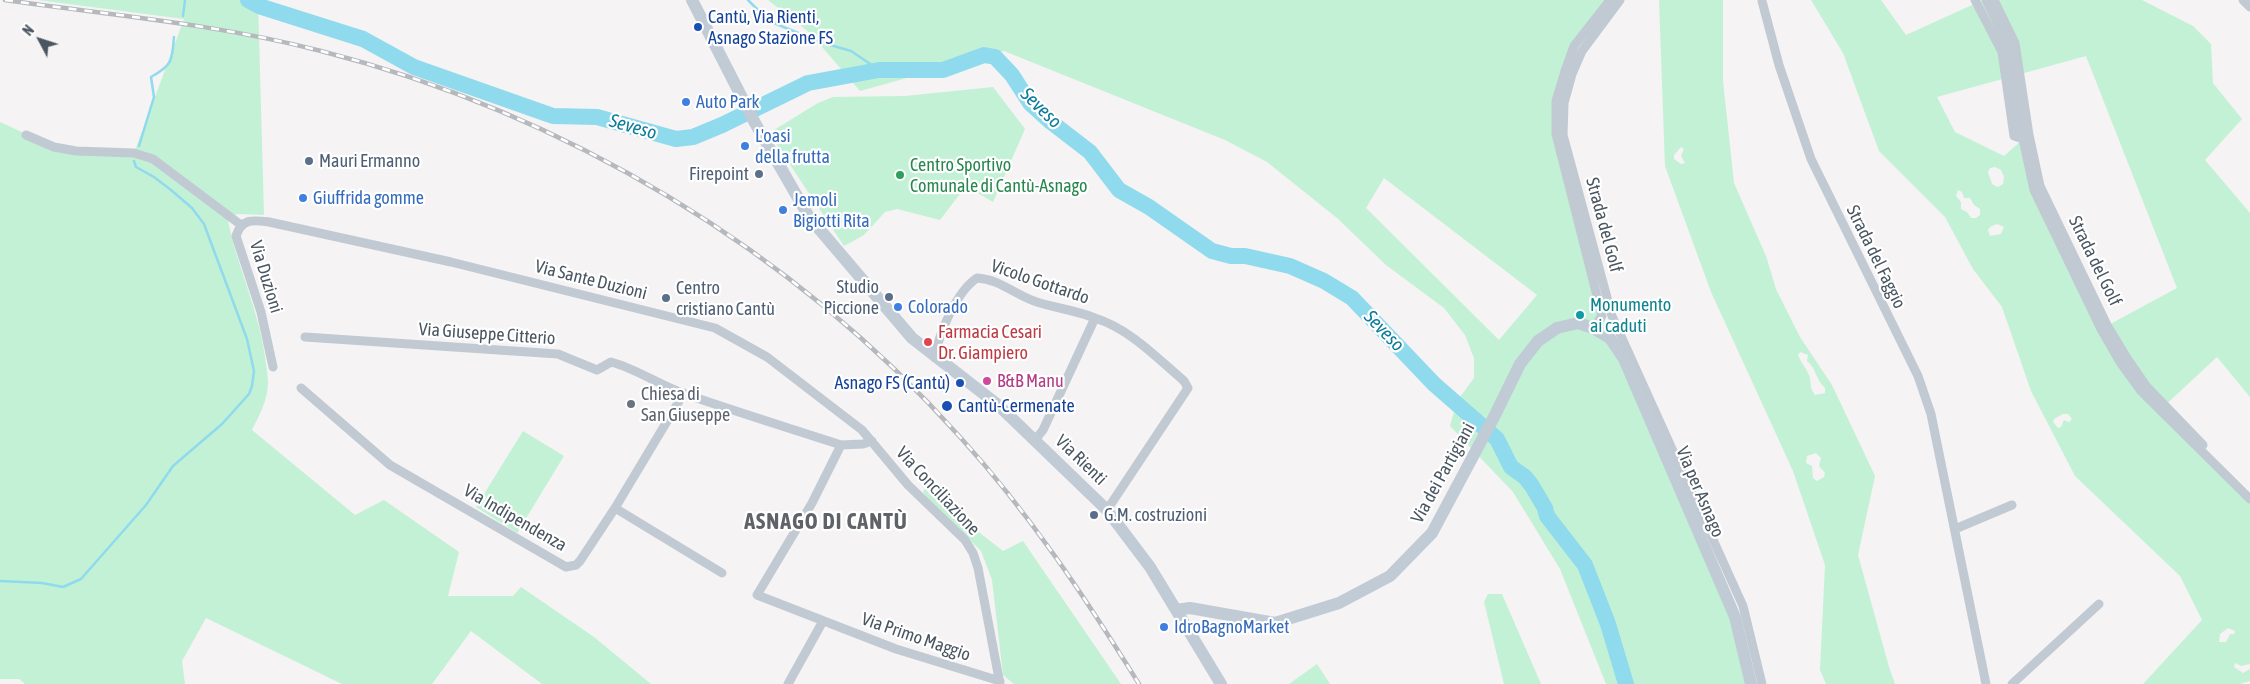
<!DOCTYPE html>
<meta charset="utf-8">
<style>
body{margin:0}
#map{position:relative;width:2250px;height:684px;overflow:hidden;background:#f5f3f3;font-family:"Asap Condensed",sans-serif}
canvas{display:block}
.north{position:absolute;left:15px;top:15px;width:50px;height:50px;-webkit-text-stroke:4px #fff;paint-order:stroke;rotate:310deg;font-size:14px;font-weight:700;line-height:20px;text-align:center;color:#4a5661}
.north::after{content:'';display:block;margin:auto;width:18px;height:22px;background:#4a5661;clip-path:polygon(50% 0,100% 100%,50% 72%,0 100%)}
</style>
<div id="map">
<canvas width="2250" height="684"></canvas>
<div class="north">N</div>
</div>
<script>
const context = document.querySelector('canvas').getContext('2d');
context.lineJoin = 'round';
function fill(path, color) { context.fillStyle = color; context.fill(path, 'evenodd'); }
function stroke(path, color, width, dash) { context.strokeStyle = color; context.lineWidth = width; context.lineCap = dash ? 'butt' : 'round'; context.setLineDash(dash || []); context.stroke(path); }
function write(font, color, halo, rows, align = 'center') {
  context.font = font + ' "Asap Condensed",sans-serif'; context.lineWidth = 4.5; context.setLineDash([]); context.textBaseline = 'middle'; context.strokeStyle = halo; context.fillStyle = color; for (const [text, x, y, turn = 0] of rows) {
    context.save(); context.translate(x, y); context.rotate((+turn || 0) * Math.PI / 180); context.textAlign = isNaN(turn) ? turn : align; if (halo) context.strokeText(text, 0, 0); context.fillText(text, 0, 0); context.restore();
  }
}
const green = new Path2D(`
 M38,0H258L264,215L239,214L227,216C236,264 258,308 265,356C266,365 268,375 268,383C268,399 259,416 252,430L355,515L384,500L459,552L448,596H513L521,587L594,637L651,684H542L471,631L432,684H342L206,618L182,661L185,684H25L19,679H0V122L54,147L134,153L184,19Z
 M768,0H1610L1574,46L1556,101L1602,316L1624,359L1735,617L1752,684H1606L1560,569L1513,492L1450,426L1457,401L1474,378V358L1465,335L1444,308L1386,265L1337,218L1267,162L1225,140L1004,51L860,91L810,33ZM1384,178L1537,295L1499,340L1366,208Z
 M1659,0H1723V81L1734,183L1766,256L1776,289L1800,337L1832,385L1875,476L1858,555L1889,667L1895,684H1826L1820,670L1825,565L1793,471L1711,292L1665,166ZM1681,147L1684,149L1681,156L1685,163L1681,164L1674,159V155ZM1800,352L1808,355L1807,361C1816,368 1816,380 1825,388V393L1815,395C1810,389 1811,385 1810,378C1808,370 1801,363 1798,355ZM1816,453L1821,458L1819,466L1825,473L1824,477L1817,481L1813,478L1812,466L1806,463L1807,456Z
 M1811,0H1881L1906,35L1983,0H2142L2193,26L2211,44L2213,83L2242,119L2205,160L2250,213V397L2217,357L2160,410L2250,499V664L2241,666L2235,663L2234,667L2243,673L2250,669V681L2240,684H2143L2202,620L2180,576L2075,476L2031,391L2002,307L1973,269L1945,217L1879,151L1843,53ZM2086,56L2177,288L2101,329L2023,139L2004,156L1955,132L1937,97ZM1995,167L2001,170L2004,177L2003,184L1998,187L1992,184L1988,172L1990,168ZM1958,190L1962,192L1964,198H1970L1974,205L1980,209V215L1976,218H1971L1967,212L1961,209V202L1956,196ZM1997,224L2004,227L2001,234L1990,236L1988,230L1990,227ZM2063,414H2068L2072,419L2069,422L2064,420L2061,427L2058,428L2053,422L2054,419ZM2228,628L2235,631L2234,634H2230L2226,642H2219L2220,634Z
 M993,87L1025,129L993,202L966,186L940,220L897,209L885,212L864,235L844,246L769,133L818,103L833,97L905,96Z
 M523,431L564,456L517,533L476,507Z
 M930,481L933,484L927,492L1003,551L1023,541L1121,684H1014L1003,675L992,580L981,551L925,495L923,492Z
 M1488,594H1502L1541,684H1504L1484,602Z
 M1317,664L1330,684H1289Z`);
const stream = new Path2D(`
 M748,0L769,21L820,42L851,51L879,70
 M183,16L185,0
 M139,146L154,97L151,77C173,65 172,60 174,37
 M0,581L42,583L63,587L81,579L146,505L173,466L222,424L249,394L252,386L254,371L247,339L204,224L192,208L171,190L154,177L136,167L134,161`);
const river = new Path2D(`
 M248,0L259,6L363,39L414,67L553,116L597,117L676,139L693,137L722,125L808,83L879,70H943L984,55L995,57L1012,75L1030,103L1051,122L1090,152L1119,190L1149,207L1212,251L1231,256H1245L1290,266L1324,281L1352,298L1434,384L1497,439L1511,467L1525,477L1532,486L1545,508L1547,516L1585,565L1608,624L1626,684`);
const street = new Path2D(`
 M1620,0L1582,51L1572,74L1564,103L1563,135L1612,316L1743,606L1762,684
 M1975,0L2002,52L2014,136L2023,139
 M1986,0L2009,47L2023,139L2034,190L2101,329L2120,362L2141,391L2250,499
 M1994,0L2015,43L2029,135L2040,186L2107,325L2127,358L2147,387L2203,445
 M2243,0L2250,7
 M1762,1L1779,65L1811,159L1918,376L1931,414L1986,684
 M26,135L54,147L76,151L134,153L153,159L241,225
 M1593,328L1602,316L1556,134V101L1565,71L1574,46L1610,0
 M305,337L558,354L597,370L611,362C637,369 659,385 685,394C737,412 789,428 841,445
 M935,358C938,334 957,291 977,278C999,279 1014,294 1034,301C1054,308 1075,310 1095,318
 M273,367L261,312L236,236C242,218 253,220 269,222L451,262L715,328L767,357L862,430L908,485L965,540L973,553L978,568L1000,684
 M301,388L390,465L566,567L576,565L580,561L615,508L684,393
 M1035,440L1043,430L1095,318C1130,329 1157,358 1184,381L1188,388L1107,510
 M872,441L863,444L841,445L812,503L757,595L896,649L1000,681
 M615,508L722,573
 M1955,529L2012,505
 M788,684L823,621
 M2012,684L2099,604`);
const secondary = new Path2D(`
 M692,0L755,123L809,217L912,338L998,405L1107,510L1150,567L1221,684
 M1176,610L1190,608L1275,623L1339,603L1390,576L1432,533L1494,417L1520,364L1538,341L1557,328L1578,323L1593,328L1610,338L1624,359L1735,617L1751,684`);
const rail = new Path2D(`
 M5,0C111,15 217,24 321,51C564,113 792,249 960,437C1029,513 1085,597 1139,684`);
const markers = [
 [698,27,5,"#1a4fb4"],
 [686,102,5,"#3f7fe0"],
 [745,146,5,"#3f7fe0"],
 [309,161,5,"#5c6f8a"],
 [759,174,5,"#5c6f8a"],
 [900,175,5,"#2e9e5b"],
 [303,198,5,"#3f7fe0"],
 [783,210,5,"#3f7fe0"],
 [889,297,5,"#5c6f8a"],
 [666,298,5,"#5c6f8a"],
 [898,307,5,"#3f7fe0"],
 [1580,315,5,"#0f9aa8"],
 [928,342,5,"#e0444e"],
 [987,381,5,"#d1479c"],
 [960,383,5,"#1a4fb4"],
 [631,404,5,"#6b7280"],
 [947,406,6,"#1a4fb4"],
 [1094,515,5,"#5c6f8a"],
 [1164,627,5,"#3f7fe0"]
];
const transitNames = [
 ["Cantù, Via Rienti,",708,17],
 ["Asnago Stazione FS",708,38],
 ["Asnago FS (Cantù)",950,383,"right"],
 ["Cantù-Cermenate",958,406]
];
const shopNames = [
 ["Auto Park",696,102],
 ["L'oasi",755,136],
 ["della frutta",755,157],
 ["Giuffrida gomme",313,198],
 ["Jemoli",793,200],
 ["Bigiotti Rita",793,221],
 ["Colorado",908,307],
 ["IdroBagnoMarket",1174,627]
];
const serviceNames = [
 ["Mauri Ermanno",319,161],
 ["Firepoint",749,174,"right"],
 ["Studio",879,287,"right"],
 ["Piccione",879,308,"right"],
 ["Centro",676,288],
 ["cristiano Cantù",676,309],
 ["G.M. costruzioni",1104,515]
];
const leisureNames = [
 ["Centro Sportivo",910,165],
 ["Comunale di Cantù-Asnago",910,186]
];
const streetNames = [
 ["Strada del Golf",1604,225,75],
 ["Strada del Faggio",1876,257,64],
 ["Strada del Golf",2095,261,64],
 ["Via Duzioni",266,277,73],
 ["Via Sante Duzioni",591,280,14],
 ["Vicolo Gottardo",1040,282,19],
 ["Via Giuseppe Citterio",487,334,4],
 ["Via Rienti",1081,460,44],
 ["Via dei Partigiani",1443,473,-61],
 ["Via Conciliazione",938,491,47],
 ["Via per Asnago",1700,492,67],
 ["Via Indipendenza",515,518,30],
 ["Via Primo Maggio",916,637,19]
];
const cultureNames = [
 ["Monumento",1590,305],
 ["ai caduti",1590,326]
];
const healthNames = [
 ["Farmacia Cesari",938,332],
 ["Dr. Giampiero",938,353]
];
const hotelNames = [
 ["B&B Manu",997,381]
];
const worshipNames = [
 ["Chiesa di",641,394],
 ["San Giuseppe",641,415]
];
const waterNames = [
 ["Seveso",1041,108,44],
 ["Seveso",633,127,16],
 ["Seveso",1384,331,46]
];
const districtNames = [
 ["ASNAGO DI CANTÙ",826,522]
];
fill(green, '#c3f1d5');
stroke(stream, '#90daee', 2.5);
stroke(river, '#90daee', 16);
stroke(street, '#c1cad2', 9);
stroke(secondary, '#c1cbd6', 12);
stroke(rail, '#b5b8bd', 4.5);
stroke(rail, '#fff', 2.5, [8]);
for (const [x, y, r, color] of markers) { const dot = new Path2D(); dot.arc(x, y, r, 0, 2 * Math.PI); context.fillStyle = color; context.fill(dot); stroke(dot, '#fff', 2); }
write('18px', '#164399', '#fff', transitNames, 'left');
write('18px', '#366cbe', '#fff', shopNames, 'left');
write('18px', '#4e5e75', '#fff', serviceNames, 'left');
write('18px', '#27864d', '#fff', leisureNames, 'left');
write('18px', '#4a5661', '#fff', streetNames);
write('18px', '#0d838f', '#fff', cultureNames, 'left');
write('18px', '#be3a42', '#fff', healthNames, 'left');
write('18px', '#b23c85', '#fff', hotelNames, 'left');
write('18px', '#5b616d', '#fff', worshipNames, 'left');
write('italic 19px', '#0c7c9b', '#fff', waterNames);
context.letterSpacing = '1px';
write('bold 22px', '#5f6368', '#fff', districtNames);
context.letterSpacing = '0px';
</script>
